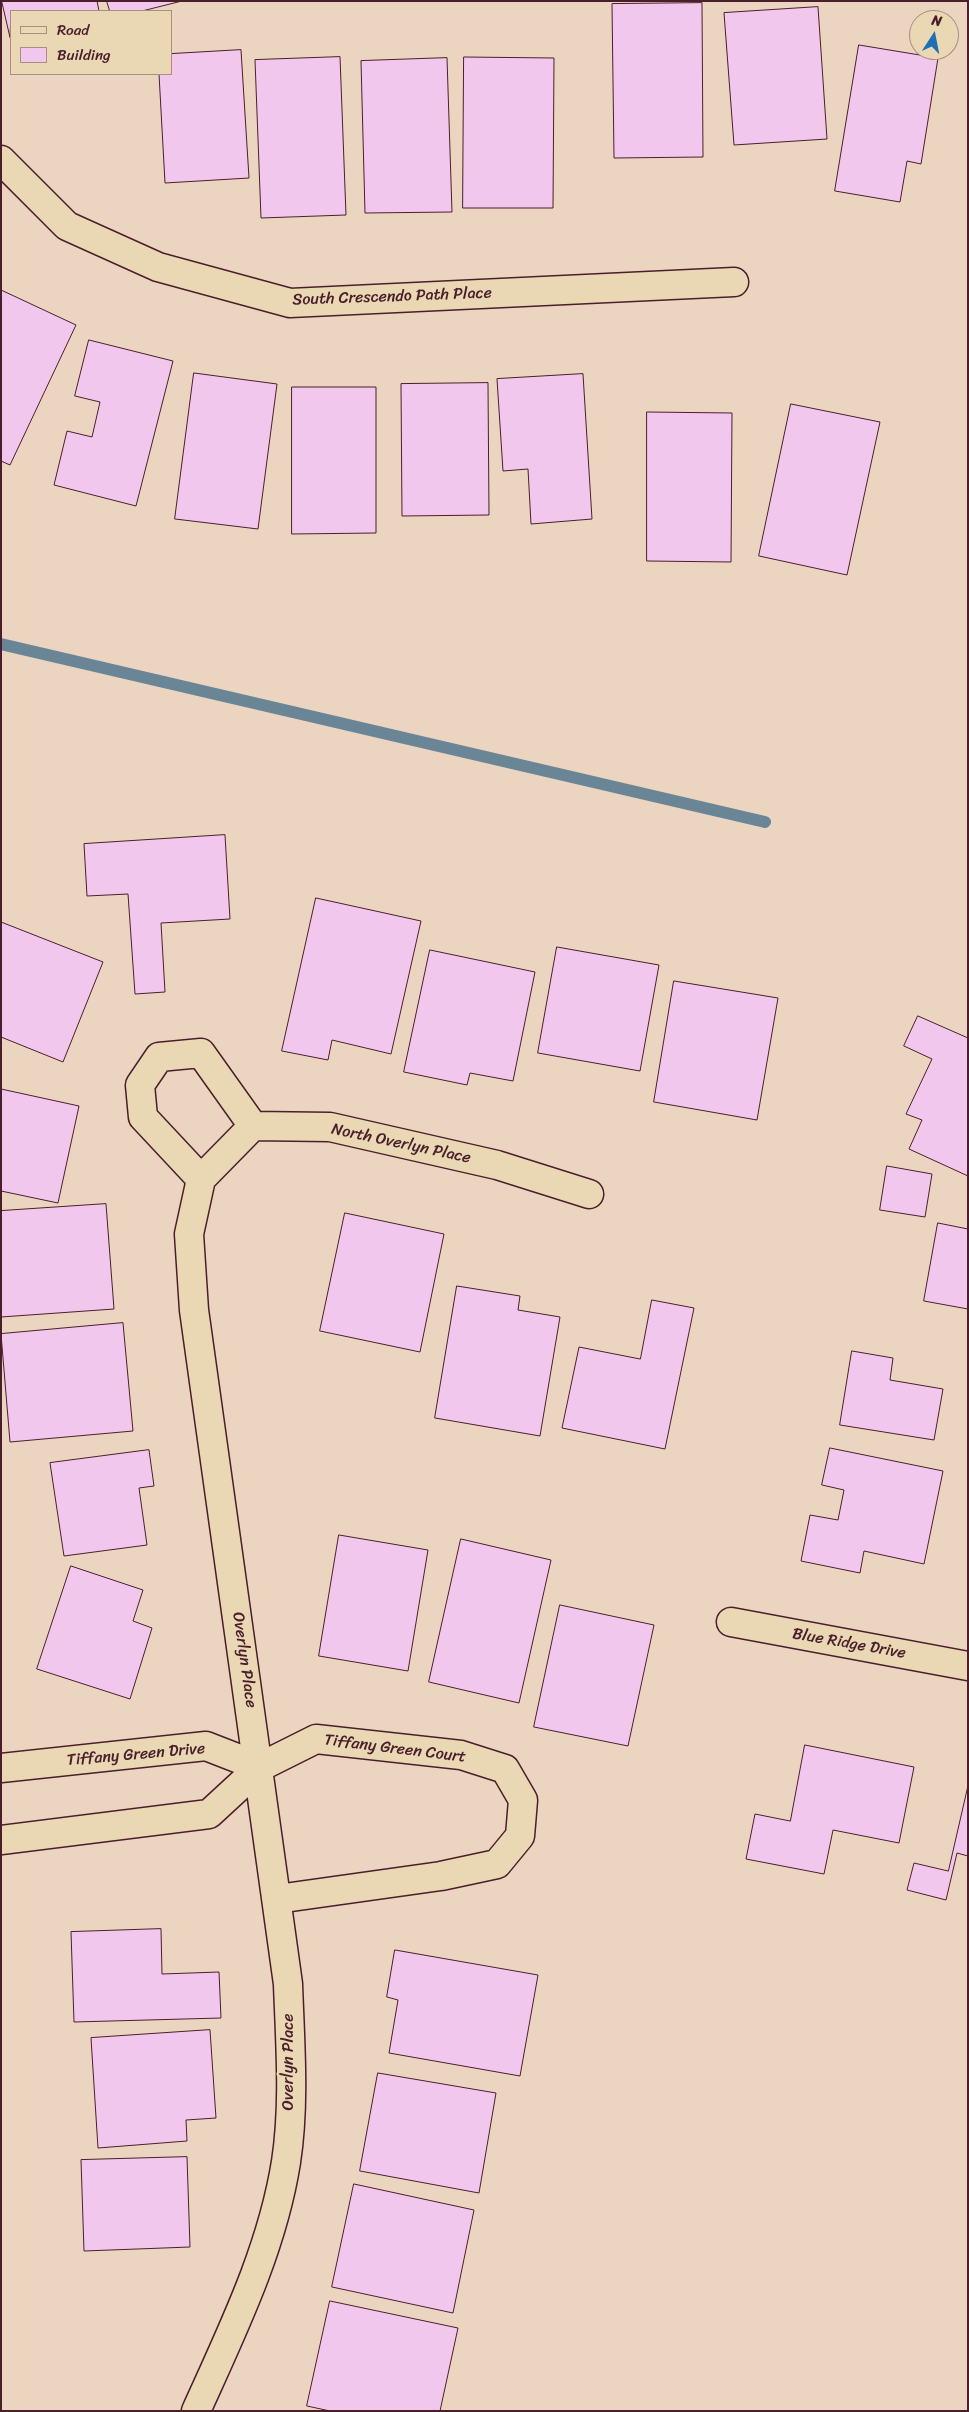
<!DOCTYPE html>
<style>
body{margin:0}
#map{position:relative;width:969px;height:2412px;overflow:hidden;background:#ecd5c0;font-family:Sriracha,sans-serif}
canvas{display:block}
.frame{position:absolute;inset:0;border:2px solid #4a1f2b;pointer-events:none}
.legend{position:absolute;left:10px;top:10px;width:162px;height:65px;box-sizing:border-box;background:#ead8b5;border:1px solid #aa8e7e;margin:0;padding:6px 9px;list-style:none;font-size:15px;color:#4a1f2b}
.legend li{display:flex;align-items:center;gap:10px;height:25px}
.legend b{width:25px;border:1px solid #aa8e7e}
.north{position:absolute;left:909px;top:10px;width:50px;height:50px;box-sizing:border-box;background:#ead8b5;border:1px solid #aa8e7e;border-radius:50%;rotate:11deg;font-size:14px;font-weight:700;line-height:20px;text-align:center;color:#4a1f2b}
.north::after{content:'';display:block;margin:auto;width:18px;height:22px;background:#1f6fb2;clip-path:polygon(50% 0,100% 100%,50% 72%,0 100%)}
</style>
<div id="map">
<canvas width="969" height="2412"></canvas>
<div class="frame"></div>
<ul class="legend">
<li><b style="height:6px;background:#ead8b5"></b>Road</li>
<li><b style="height:14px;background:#f2c7ee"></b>Building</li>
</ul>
<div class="north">N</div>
</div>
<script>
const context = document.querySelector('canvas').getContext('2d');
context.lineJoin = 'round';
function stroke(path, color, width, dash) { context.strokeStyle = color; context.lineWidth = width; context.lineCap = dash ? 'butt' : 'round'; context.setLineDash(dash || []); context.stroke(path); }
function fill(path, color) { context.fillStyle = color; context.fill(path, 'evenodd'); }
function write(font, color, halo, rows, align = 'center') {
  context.font = font + ' Sriracha,sans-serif'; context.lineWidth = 5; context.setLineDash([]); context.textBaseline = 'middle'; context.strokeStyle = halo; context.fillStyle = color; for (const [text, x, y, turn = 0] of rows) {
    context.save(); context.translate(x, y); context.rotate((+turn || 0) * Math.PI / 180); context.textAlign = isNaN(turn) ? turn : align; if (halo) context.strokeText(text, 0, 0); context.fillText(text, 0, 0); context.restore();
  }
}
const stream = new Path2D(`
 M1,644L765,822`);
const building = new Path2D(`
 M2,1H97L99,11H11L10,37Z
 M107,1H182L142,11H110Z
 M702,3L703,157L614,158L612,4Z
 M818,7L827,139L734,145L724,13Z
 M859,45L938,58L921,164L907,161L900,202L835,191Z
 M241,50L249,178L165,183L159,74H171V54Z
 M340,57L346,215L261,218L255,60Z
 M464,57L554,58L553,208H463Z
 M447,58L452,212L365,213L361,61Z
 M1,290L76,325L10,465L1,461Z
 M89,340L173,361L136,506L54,485L67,431L92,437L100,402L75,396Z
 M194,373L277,384L258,529L175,519Z
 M583,374L592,519L531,524L528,469L503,471L497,379Z
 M488,383L489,515L402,516L401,384Z
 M292,387H376V533L292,534Z
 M791,404L880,422L847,575L759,556Z
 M647,412L732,413L731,562L647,561Z
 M225,835L230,919L161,923L165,992L135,994L128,894L87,896L84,844Z
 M316,898L421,921L391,1054L332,1040L328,1060L282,1051Z
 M1,922L103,962L63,1062L1,1037Z
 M557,947L659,965L640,1071L538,1053Z
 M430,950L535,972L513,1081L470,1073L467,1085L404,1072Z
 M674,981L778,998L757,1120L654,1102Z
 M918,1016L968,1038V1176L909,1149L922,1120L906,1114L932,1059L904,1046Z
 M1,1089L79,1106L58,1203L1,1191Z
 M887,1166L932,1174L925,1217L880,1210Z
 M106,1204L114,1309L1,1317V1211Z
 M345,1213L444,1234L420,1352L320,1331Z
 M938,1223L968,1229V1309L924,1301Z
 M457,1286L520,1296L518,1310L560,1317L540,1436L435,1418Z
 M652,1300L694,1308L665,1449L562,1428L579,1347L640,1359Z
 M123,1323L133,1431L10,1442L1,1334Z
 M852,1351L893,1358L890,1380L943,1389L934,1440L840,1425Z
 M830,1448L943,1471L924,1564L864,1551L860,1573L801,1561L810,1515L838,1520L844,1490L822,1485Z
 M149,1450L154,1486L139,1488L147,1545L64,1556L50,1463Z
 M339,1535L428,1550L408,1671L319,1656Z
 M461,1539L551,1560L519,1703L429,1682Z
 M71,1566L143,1590L133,1621L152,1628L130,1699L37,1669Z
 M560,1605L654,1625L628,1746L534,1727Z
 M805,1745L914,1767L899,1843L833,1830L824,1874L746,1859L755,1814L790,1821Z
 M968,1786V1856L957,1853L946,1900L907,1890L914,1863L948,1871Z
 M161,1929L162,1974L219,1972L221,2018L74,2022L71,1932Z
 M395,1950L538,1975L520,2076L389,2053L398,2000L387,1997Z
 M210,2030L216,2118L186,2120L187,2141L98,2148L91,2038Z
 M378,2073L496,2093L479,2193L360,2171Z
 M187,2157L190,2247L84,2251L81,2160Z
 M354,2184L474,2210L453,2313L332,2287Z
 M330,2301L458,2328L440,2411H330L307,2406Z`);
const street = new Path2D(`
 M1,160L67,226L158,267L290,303L734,282
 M201,1179L253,1126L330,1127L497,1165L589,1194
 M201,1179L143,1117L140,1085L159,1057L201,1053L253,1126
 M731,1622L968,1666
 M1,1768L206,1746L260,1767
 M1,1840L209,1814L260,1767L316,1739L461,1755L505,1769L523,1800L520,1836L497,1864L441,1876L277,1899
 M196,2411C232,2331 272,2250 286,2162C295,2104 290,2042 288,1984L194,1310L189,1234L201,1179`);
const streetNames = [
 ["South Crescendo Path Place",392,297,-2],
 ["North Overlyn Place",401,1144,12],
 ["Blue Ridge Drive",849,1644,10],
 ["Overlyn Place",244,1660,82],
 ["Tiffany Green Court",395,1749,7],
 ["Tiffany Green Drive",136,1755,-5],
 ["Overlyn Place",289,2062,-90]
];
stroke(stream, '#698596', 12);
fill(building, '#f2c7ee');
stroke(building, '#4a1f2b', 1);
stroke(street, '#4a1f2b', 31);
stroke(street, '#ead8b5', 28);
write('16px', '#4a1f2b', '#ead8b5', streetNames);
</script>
